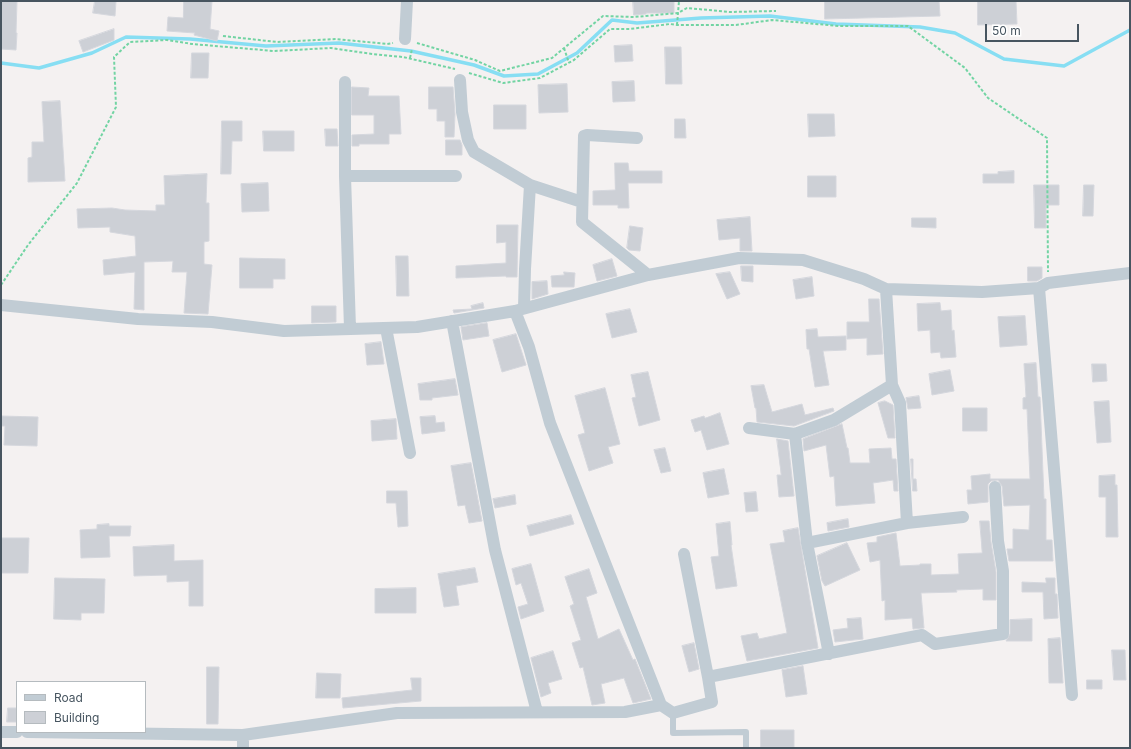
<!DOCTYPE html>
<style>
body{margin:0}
#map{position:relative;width:1131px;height:749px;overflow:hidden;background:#f4f1f1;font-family:Inter,sans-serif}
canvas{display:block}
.frame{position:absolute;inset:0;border:2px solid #475560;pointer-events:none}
.legend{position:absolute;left:16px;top:681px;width:130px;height:52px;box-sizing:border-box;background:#fff;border:1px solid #b5bbbf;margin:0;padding:5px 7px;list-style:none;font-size:12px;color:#475560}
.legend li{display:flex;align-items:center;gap:8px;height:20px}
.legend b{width:20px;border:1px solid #b5bbbf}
.scale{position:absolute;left:985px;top:24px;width:94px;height:18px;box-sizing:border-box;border:2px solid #475560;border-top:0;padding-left:5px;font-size:12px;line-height:14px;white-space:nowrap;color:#475560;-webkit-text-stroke:3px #fff;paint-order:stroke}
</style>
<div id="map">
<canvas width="1131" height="749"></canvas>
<div class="frame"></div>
<ul class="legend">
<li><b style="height:5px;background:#c1ccd4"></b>Road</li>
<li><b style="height:11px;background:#cdd0d6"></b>Building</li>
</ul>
<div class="scale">50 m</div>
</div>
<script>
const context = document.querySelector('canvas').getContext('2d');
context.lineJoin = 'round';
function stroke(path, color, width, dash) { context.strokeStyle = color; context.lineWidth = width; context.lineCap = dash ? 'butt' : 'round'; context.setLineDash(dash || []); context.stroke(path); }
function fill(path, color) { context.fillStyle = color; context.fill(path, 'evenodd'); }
const stream = new Path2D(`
 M1,63L39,68L92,53L126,37L190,39L266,46L339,43L411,51L474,65L504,76L538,74L577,53L612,20L637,23L701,18L770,16L836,24L920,27L955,33L1004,59L1064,66L1130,30`);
const building = new Path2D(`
 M2,1H17L16,33H17L16,50L1,49Z
 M95,1H116L115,16L93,13Z
 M184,1H212L210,29L219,31L217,41L194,35L195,33L167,31L168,17L183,18Z
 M633,1H674V13H646V14L634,15Z
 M825,1H939L940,16L825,19Z
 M978,1H1016L1017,24L978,25Z
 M114,29V40L83,52L79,41Z
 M632,45L633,61L615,62L614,46Z
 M665,47H681L682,84H666Z
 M192,53H209L208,78H191Z
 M634,81L635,101L613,102L612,82Z
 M567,84L568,112L539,113L538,85Z
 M352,87L369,88L368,96H399L401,134H389V144H359V146H352V135L374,134V115H352Z
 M429,87H453L455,114L454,137H445V121H437V109H429Z
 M60,101L65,181L28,182V158L32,157V142H44L42,102Z
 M494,105H526V129H494Z
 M808,114H834L835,136L809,137Z
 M675,119H685L686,138H675Z
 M222,121H242V141H232L231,174H221Z
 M325,129H337L338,146H326Z
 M263,131H294V151H264Z
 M446,140H460L462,145V155H446Z
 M615,163H628L629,171H662V183H628L629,208H618V205H593V191L615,190Z
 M1014,171V183H983V174H998V172Z
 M207,174L206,203H209V241L204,242V264L212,265L208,314L184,313L187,272H172L173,261L144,262V310L134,309L135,272L104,275L103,260L136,256L135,236L110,232V227L78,228L77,209L112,208L125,210L156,211V205H165L164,176Z
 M808,176H836V197H808Z
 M268,183L269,211L242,212L241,184Z
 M1034,185H1059V205H1046V228H1035Z
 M1084,185H1094L1093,216H1083Z
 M750,217L752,251H740V238L719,240L717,220Z
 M912,218H936V228L912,227Z
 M497,225H518L517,277H506V276L456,278V266L506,263V242L497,243Z
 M630,226L643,228L640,251L629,250L627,248Z
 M396,256H408L409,296H397Z
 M240,258L285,259V279H273V288H240Z
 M612,259L617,276L597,281L593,265Z
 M741,266H753V282L742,281Z
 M1028,267H1042V278L1037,281H1028Z
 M564,272L575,273L574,287H552L551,276L564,275Z
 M730,272L740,294L727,299L716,274Z
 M812,277L814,296L796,299L793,280Z
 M547,281L548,294L532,299V282Z
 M869,299H879L883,354L867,355V338L847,339V322H869Z
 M483,303L484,308L454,313L453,310L472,309L471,306Z
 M940,303L941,311L951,310L952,331L954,330L956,357L941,358L940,352L931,353L930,330L918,331L917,304Z
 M312,306H336V322L312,323Z
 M630,309L637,332L612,338L606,314Z
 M1025,316L1027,345L1000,347L998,317Z
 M487,323L489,336L463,340L461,327Z
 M817,329L818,337L846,336V350L823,351L829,385L815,387L809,349H807L806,330Z
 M516,334L526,365L502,372L493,340Z
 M381,342L384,364L367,365L365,344Z
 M1036,363L1038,397H1040L1044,499H1046V540H1052L1053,561H1009L1007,549H1013V529L1029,530L1030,505L1004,506L1002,486L998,480L991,481L988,484V502L968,504L967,490H972L971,476L990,474V479H1030L1027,409H1023V398L1026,397L1024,364Z
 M1092,364H1106L1107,381L1093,382Z
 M950,370L954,391L932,395L929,374Z
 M648,372L660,420L639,426L632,398L636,397L631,375Z
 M455,379L458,395L432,398V400H420L418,384Z
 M764,385L772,412L802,404L805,415L833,408L834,411L794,426L757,422L756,408H755L751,386Z
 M605,388L620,444L608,447L613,463L589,471L578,435L585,433L575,396Z
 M919,396L921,408L908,409L906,398Z
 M885,401L893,405L895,438H888L878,403Z
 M1109,401L1111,442L1097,443L1094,402Z
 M963,408H987V431H963Z
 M720,413L729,444L707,450L701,430L695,432L691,420L704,416L705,418Z
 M1,416L38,417L37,446L4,445L5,426H1Z
 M435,416L436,423L444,422L445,431L422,434L420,417Z
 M396,419L397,439L372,441L371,421Z
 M842,424L847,448H848L850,463H870L869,449L891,448L892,459H896L898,491H894L893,480L873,483L875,503L836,506L834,476L830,477L826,445L804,451L803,439Z
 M777,439L788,441L794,496L779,497L777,475H781Z
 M665,448L671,471L661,473L654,450Z
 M911,459H913V479H916L917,491H913Z
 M471,463L482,521L469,523L465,505L458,506L451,466Z
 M724,469L729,494L708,498L703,473Z
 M1115,475V485H1117L1118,537H1106V497H1099V476Z
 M387,491H407L408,526L398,527L396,503H387Z
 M756,492L758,511L746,512L744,493Z
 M515,495L516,504L495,508L493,499Z
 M571,515L574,524L530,536L527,526Z
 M848,519L849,527L828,531L827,523Z
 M980,521H989L991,542L996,572V600H983V589L956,590L957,592L921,593L924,628L913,629L912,618L885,620V600L882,601L880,560L870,562L867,543L877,542V537L896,533L900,566L920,565V564H931V575L959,574L958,554L982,553Z
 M730,522L732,545H731L737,586L716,589L711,557L719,556L716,524Z
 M109,524V526H131L130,536H109L110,557L81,558L80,530L97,529V525Z
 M798,528L818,648L747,661L741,636L757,633L759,639L787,633L770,544L785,542L783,531Z
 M1,538H29L28,573H1Z
 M847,543L860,570L825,586L822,581L817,556Z
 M174,545V561L203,560V606H189V581L167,582V575L134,576L133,547Z
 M531,564L544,611L521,619L518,607L528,604L521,583L516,585L512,569Z
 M475,568L478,582L456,586L459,605L444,607L438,574Z
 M589,569L597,593L586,597L598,639L619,629L633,660L635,659L651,699L633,703L624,678L601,684L605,703L592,705L583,667L580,668L572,643L581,640L570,606L574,604L565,577Z
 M55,578L105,579L104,613H81V620L54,619Z
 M1046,578H1055V594H1057L1058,618L1044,619L1043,592H1022V582L1046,583Z
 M416,588V613H375V589Z
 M861,618L863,639L835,642L833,630L848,628L847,619Z
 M1032,619V641H1006L1010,634V620Z
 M1060,638L1063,683H1049L1048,639Z
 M694,643L699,669L689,672L682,646Z
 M1112,650H1125L1126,680H1114Z
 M553,651L562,679L548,683L551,693L541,697L531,658Z
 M803,666L807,694L786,697L782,670Z
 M207,667H219L218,724H207Z
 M317,673L341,674L340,698H316Z
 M411,678H421V701L343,708L342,698L412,690Z
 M1087,680H1102V689H1087Z
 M8,708H17V722H7Z
 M761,730H794V747H761Z`);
const path = new Path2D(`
 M677,25L679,1
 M223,36L277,42L336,39L387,44L393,43
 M417,43L475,60L500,71L552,58L603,16L634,17L678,13L687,8L730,12L776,11
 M564,48L569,63
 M410,58L412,49
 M469,73L503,83L540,78L574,60L610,29H630L670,24L677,25H736L772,20L839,26H908L965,68L988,98L1047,138L1048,272
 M1,285L28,245L77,183L116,107L114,57L130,42L167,40L192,44L274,51L331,48L372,54L403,57L455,69`);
const service = new Path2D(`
 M673,713V733L746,732V748`);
const minor = new Path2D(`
 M405,39L407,1
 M460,80L462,112L468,140L474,152L530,185L582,202
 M345,82V176L350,328
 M637,138L587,135L584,136L582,222L648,275
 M345,176H456
 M1039,288C1050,424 1062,559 1072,695
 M886,289L892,385L900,403L907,523
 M1,305L138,319L212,322L284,331L417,327L515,311L648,275L739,258L803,260L864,279L886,289L982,292L1039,288L1048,283L1130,273
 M524,308L525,269L530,185
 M515,311L529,347L550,423L661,705
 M452,321L495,550L537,712
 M386,328L410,453
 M749,428L795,434L834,420L892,385
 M795,434L807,543L829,654
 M807,543L907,523L963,517
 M684,554L708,677
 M1,732H17
 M27,732L243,735L397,713L625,712L661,705L673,713L712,702L708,677L922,635L935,644L1003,634V571L998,541L995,487
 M243,735V748`);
stroke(stream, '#87def3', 3.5);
fill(building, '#cdd0d6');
stroke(building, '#d5d7dd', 1);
stroke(path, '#72d4a3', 2, [3, 2]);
stroke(service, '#c1ccd4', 6);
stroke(minor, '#c1ccd4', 12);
</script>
